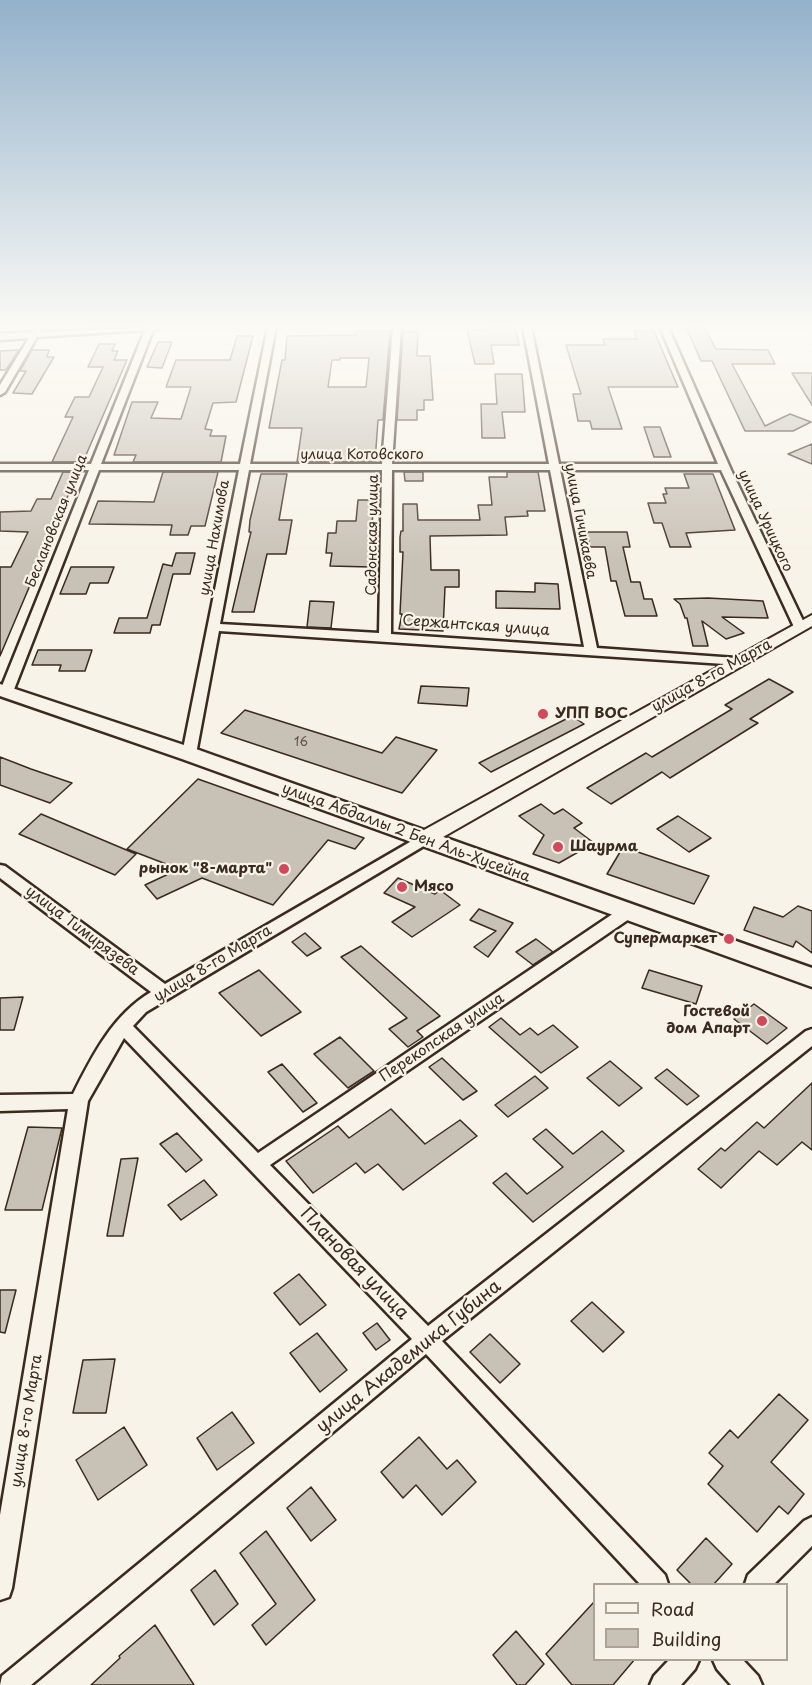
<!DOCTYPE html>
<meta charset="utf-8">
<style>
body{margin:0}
#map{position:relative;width:812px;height:1685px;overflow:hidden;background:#f7f3e8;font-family:"Playpen Sans",sans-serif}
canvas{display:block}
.legend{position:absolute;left:593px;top:1583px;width:195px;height:78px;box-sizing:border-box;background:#f7f3e8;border:2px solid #aca397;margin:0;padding:8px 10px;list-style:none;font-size:18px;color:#3b2a1e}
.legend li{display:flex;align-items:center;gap:12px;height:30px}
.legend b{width:30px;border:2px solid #aca397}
</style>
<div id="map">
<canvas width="812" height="1685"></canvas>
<ul class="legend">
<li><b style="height:8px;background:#f7f3e8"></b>Road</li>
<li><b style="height:16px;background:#c8c1b6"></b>Building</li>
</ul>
</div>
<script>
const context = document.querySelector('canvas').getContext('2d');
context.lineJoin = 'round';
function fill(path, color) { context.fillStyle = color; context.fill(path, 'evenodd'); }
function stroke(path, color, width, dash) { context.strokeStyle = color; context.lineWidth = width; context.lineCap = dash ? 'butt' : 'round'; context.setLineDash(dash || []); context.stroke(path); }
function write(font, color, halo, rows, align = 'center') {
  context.font = font + ' "Playpen Sans",sans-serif'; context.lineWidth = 4.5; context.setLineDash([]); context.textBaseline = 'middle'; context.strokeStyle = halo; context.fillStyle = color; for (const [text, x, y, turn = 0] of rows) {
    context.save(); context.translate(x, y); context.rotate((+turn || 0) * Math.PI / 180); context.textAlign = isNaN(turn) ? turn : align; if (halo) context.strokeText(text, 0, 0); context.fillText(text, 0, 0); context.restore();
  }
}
const building = new Path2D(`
 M487,327H515L519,345H491L494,364H475L467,330H488Z
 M686,327H704L716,349L768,350L775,364H732L756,409L765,426L790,414L811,422L793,431H745L712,361H701Z
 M356,331H390L383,420H378L375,462H297L302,428H269L282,360H285L287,336L356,335ZM340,358H369L366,387H328L332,360H340Z
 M634,331H654L678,387H608L622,429H592L590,421H578L573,394H581L566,345H605L603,339H637Z
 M403,332H418L417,356H430L433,400H424V410H417V420H397Z
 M237,336H253L236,402L213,403L205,429L212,430L210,436H226L221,462H133L136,455H114L132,402H158L151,418L181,419L191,387H166L176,360H230Z
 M158,342H172L162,368L147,367Z
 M99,344H115L112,351H118L114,360H127L83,462H52L73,417H65L75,397H89L103,367H88Z
 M19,350L6,370H0V351Z
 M32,350H49L47,357H54L32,394L13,393L26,371H20Z
 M792,373H812V405Z
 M495,374H522L525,412H502L505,438H482L481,404H497Z
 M644,427H660L671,457H654Z
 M812,444V464L788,454Z
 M63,472H78L0,656V567H11L28,532L0,531V512L31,511L37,499H51Z
 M163,472H218L205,526H191L188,535H170L172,525L89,524L98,501L154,502Z
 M404,472H423V481H405Z
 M507,472H538L545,511H527L528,516L505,517L507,535L430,536L431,570H459V587H445L443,631L399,629L402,614H400L403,552H400V537L401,531H403V504H417L418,520H480L478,505H492L489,477H507Z
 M261,474H287L279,520H292L286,554H267L254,612H232L251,532H249L250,520Z
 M684,474H713L735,530L686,533L691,547H670L662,523H654L648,503H666L663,494H667L665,488H689Z
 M358,500H373L371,567L330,566L332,553H326L328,533H336L337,521H356Z
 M587,532H627L630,547H623L631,582H640L644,599H652L657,616H625L616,581H611L605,547H590Z
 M176,553H195L190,574H173L160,625H152L150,633H114L119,618H147L163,564L172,566Z
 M71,567H114L108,583H90L86,594H60Z
 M535,583L558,584L560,609L496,608V591L535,592Z
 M708,598L763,601L768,618L722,617L744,633L726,639L702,621L708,646H693L687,618H685L680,604L674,599Z
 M310,601L334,602L331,628L307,627Z
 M38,650H92L85,671H59L61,665H32Z
 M769,679L793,692L750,719L758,723L670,778L662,772L611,804L587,788L646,753L652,757L732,709L725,705Z
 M421,686L469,688L467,706L418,703Z
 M245,710L382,753L396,737L437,750L402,793L221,733Z
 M572,716L584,724L491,772L479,763Z
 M0,757L31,769L72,783L50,803L0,785Z
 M198,779L364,838L355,849L328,840L273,905L202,878L157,899L145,885L179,869L127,849Z
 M541,804L554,814L563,809L582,823L574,828L594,843L559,863L533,854L544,835L519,816Z
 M41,814L136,854L115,875L19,834Z
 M678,816L711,838L689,852L657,829Z
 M623,847L709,876L694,904L607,874Z
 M398,878L435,894L440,890L460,905L412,937L392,922L415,907L384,893Z
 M798,906L812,911V953L796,941L793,947L744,930L754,907L783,917Z
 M479,909L513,923L488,957L474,947L496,931L470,920Z
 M305,933L321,948L307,956L292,942Z
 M536,939L553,952L533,965L516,952Z
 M361,946L440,1016L417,1031L423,1037L408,1047L389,1029L407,1018L341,957Z
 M259,970L301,1012L261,1036L219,993Z
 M649,970L702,986L696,1004L642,988Z
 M23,997L14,1030H0V998Z
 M754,1004L787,1028L767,1044L734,1019Z
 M501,1018L520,1035L530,1028L538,1035L553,1025L578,1047L541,1073L489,1027Z
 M340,1037L374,1071L348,1088L314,1054Z
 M442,1058L477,1091L463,1100L429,1067Z
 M610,1061L642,1088L619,1106L587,1078Z
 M282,1064L317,1103L303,1112L268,1072Z
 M667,1069L699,1096L687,1105L655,1078Z
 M535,1076L548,1088L508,1117L495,1105Z
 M812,1083V1150L802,1142L777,1165L759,1151L721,1188L698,1169L721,1148L725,1151L757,1122L764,1128Z
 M391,1109L425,1144L460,1120L477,1136L403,1190L378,1164L365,1173L356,1163L313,1193L286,1161L338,1126L349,1138Z
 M28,1127L62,1128L42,1210H5Z
 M546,1129L573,1154L602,1131L624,1151L533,1222L493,1183L506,1173L527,1194L563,1167L533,1139Z
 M177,1133L202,1160L186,1172L160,1144Z
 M138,1158L123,1236H107L121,1159Z
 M204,1180L217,1195L181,1220L168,1205Z
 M299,1274L326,1305L300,1325L274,1293Z
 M0,1290H16L5,1333L0,1332Z
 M592,1302L624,1332L603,1352L571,1321Z
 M377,1323L390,1340L376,1350L363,1333Z
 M317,1333L347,1370L320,1392L290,1353Z
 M490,1334L520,1364L500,1383L470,1352Z
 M115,1359L106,1413H73L83,1360Z
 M779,1394L808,1420L771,1462L804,1494L788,1514L779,1506L757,1532L708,1484L723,1466L709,1453L730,1430L738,1438Z
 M232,1412L254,1443L217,1470L197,1438Z
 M124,1427L147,1465L98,1500L76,1460Z
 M419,1437L447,1469L457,1460L476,1482L442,1515L416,1485L403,1498L381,1472Z
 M311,1487L336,1520L311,1541L287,1508Z
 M266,1531L315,1600L266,1645L252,1625L276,1604L240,1553Z
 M706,1538L732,1564L714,1584H691L677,1570Z
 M215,1570L238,1604L214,1625L191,1590Z
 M594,1602V1659H635L613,1685H572L546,1654Z
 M155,1625L194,1685H91L120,1658L119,1656Z
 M516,1631L544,1664L525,1685H517L493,1655Z`);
const minor = new Path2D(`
 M35,327H41L40,332L162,327L153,330L101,464H240L268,327H276L250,464H382L393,327H401L392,464H549L523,327H531L559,464H718L660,327H668L731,470L806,627L800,631L794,627L721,470H560L597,648L736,658L742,662L740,665L219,631L196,754L189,758L182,754L239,470H99L13,692L11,695H1L0,691L89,470H0V464H91L145,330L37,337L5,392L0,395V385L29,338L0,340V334L32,332ZM249,470H382L379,633L220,624ZM392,470H550L584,647L391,634Z
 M422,835L427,836L429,840L427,844L146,1012L133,1026L258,1153L620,909H632L634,913L632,917L270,1165L428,1326L806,1031L812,1029V1046L442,1341L665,1575L668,1584H640L426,1354L31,1685H0L2,1676L412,1339L124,1038L88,1101L12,1588L9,1597L0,1600V1515L68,1109L0,1111V1095L73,1094C93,1054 113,1015 151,992L0,878V865L5,866L165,984Z
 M812,1517V1546L774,1584H745L748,1575L804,1521Z
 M669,1660H699L695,1669L681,1685H650L654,1676Z
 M713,1660H743L758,1676L762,1685H731L717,1669Z`);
const tertiary = new Path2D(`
 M812,615V626L429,845L422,846L415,845L412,840L415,835Z`);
const secondary = new Path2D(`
 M0,684L196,749L812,968V987L182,759L0,696Z`);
const markers = [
 [543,714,6,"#d1495b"],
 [558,847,6,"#d1495b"],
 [284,869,6,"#d1495b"],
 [402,887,6,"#d1495b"],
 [729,939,6,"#d1495b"],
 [762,1021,6,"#d1495b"]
];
const numberNames = [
 ["16",301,743]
];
const farStreetnames = [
 ["улица Котовского",362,455],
 ["Беслановская улица",57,521,-68],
 ["улица Гичикаева",580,521,79],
 ["улица Урицкого",765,521,65],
 ["Садонская улица",373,535,-89],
 ["улица Нахимова",215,538,-80]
];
const streetNames = [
 ["Сержантская улица",476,626,4],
 ["улица 8-го Марта",712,676,-29],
 ["улица Абдаллы 2 Бен Аль-Хусейна",406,833,20],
 ["улица Тимирязева",82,931,37],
 ["улица 8-го Марта",213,964,-31],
 ["Перекопская улица",442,1038,-34],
 ["улица 8-го Марта",27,1421,-81]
];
const poiNames = [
 ["УПП ВОС",555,714],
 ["Шаурма",570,847],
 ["рынок \"8-марта\"",272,869,"right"],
 ["Мясо",414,887],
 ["Супермаркет",717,939,"right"],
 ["Гостевой",750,1012,"right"],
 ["дом Апарт",750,1029,"right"]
];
const nearStreetnames = [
 ["Плановая улица",354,1264,46],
 ["улица Академика Губина",409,1357,-39]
];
fill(building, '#c8c1b6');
stroke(building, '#3b2a1e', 1.5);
stroke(minor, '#3b2a1e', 5);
stroke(tertiary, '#3b2a1e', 4);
stroke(secondary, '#3b2a1e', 5);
fill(minor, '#f7f3e8');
fill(tertiary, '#f7f3e8');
fill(secondary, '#f7f3e8');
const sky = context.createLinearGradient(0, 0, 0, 563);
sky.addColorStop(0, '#93b1cb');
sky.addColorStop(0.58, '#fbfaf5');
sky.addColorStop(1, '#fbfaf500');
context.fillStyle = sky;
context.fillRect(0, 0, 812, 563);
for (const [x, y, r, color] of markers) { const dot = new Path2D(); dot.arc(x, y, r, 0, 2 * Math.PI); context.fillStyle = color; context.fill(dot); stroke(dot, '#f7f3e8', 2); }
write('12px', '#5e5044', null, numberNames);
write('14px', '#3b2a1e', '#f7f3e8', farStreetnames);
write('15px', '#3b2a1e', '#f7f3e8', streetNames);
write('bold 15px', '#3b2a1e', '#f7f3e8', poiNames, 'left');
write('18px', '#3b2a1e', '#f7f3e8', nearStreetnames);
</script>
